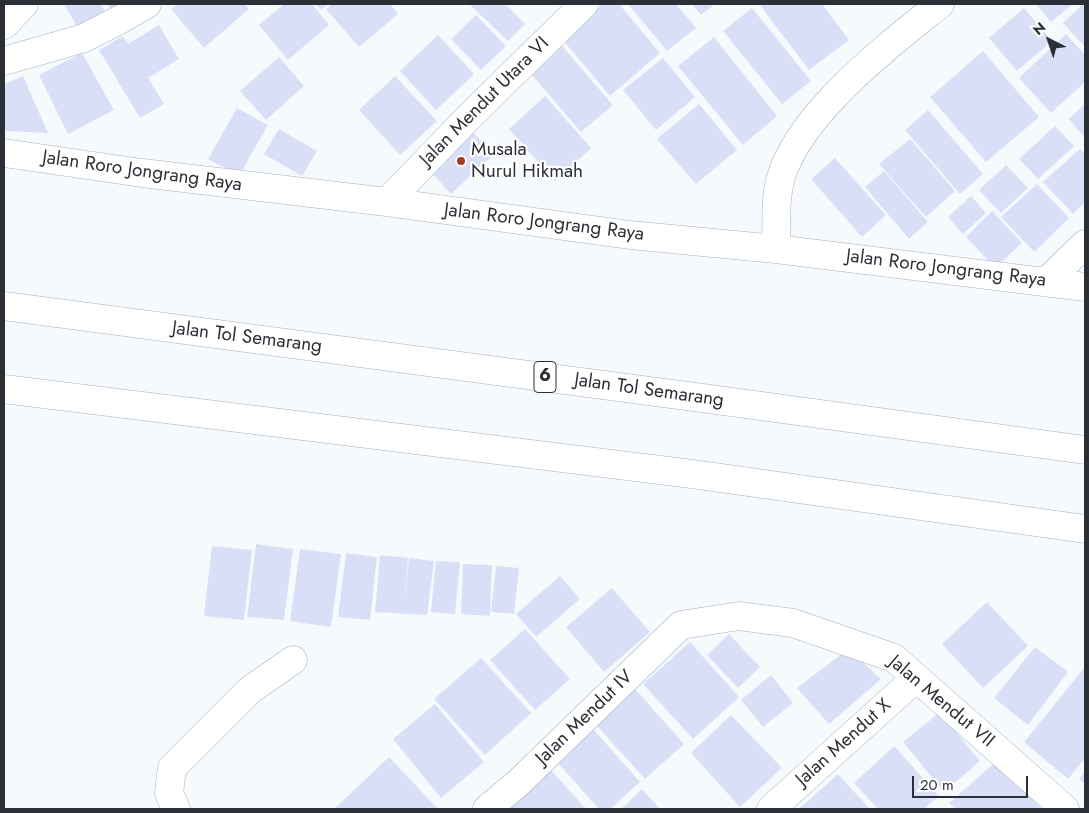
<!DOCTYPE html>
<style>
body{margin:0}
#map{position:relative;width:1089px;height:813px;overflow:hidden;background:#f7fafd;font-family:Jost,sans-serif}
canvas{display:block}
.frame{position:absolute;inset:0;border:5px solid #2b3036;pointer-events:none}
.north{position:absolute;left:1024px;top:15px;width:50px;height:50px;-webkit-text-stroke:4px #fff;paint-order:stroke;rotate:319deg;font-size:14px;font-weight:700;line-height:20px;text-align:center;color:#2b3036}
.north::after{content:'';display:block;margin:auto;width:18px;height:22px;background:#2b3036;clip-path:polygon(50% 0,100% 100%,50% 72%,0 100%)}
.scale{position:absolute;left:912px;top:776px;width:116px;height:22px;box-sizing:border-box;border:2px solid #2b3036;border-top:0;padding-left:6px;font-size:15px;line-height:18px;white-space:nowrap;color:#2b3036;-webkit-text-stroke:4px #fff;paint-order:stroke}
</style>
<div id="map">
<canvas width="1089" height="813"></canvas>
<div class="frame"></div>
<div class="north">N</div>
<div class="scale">20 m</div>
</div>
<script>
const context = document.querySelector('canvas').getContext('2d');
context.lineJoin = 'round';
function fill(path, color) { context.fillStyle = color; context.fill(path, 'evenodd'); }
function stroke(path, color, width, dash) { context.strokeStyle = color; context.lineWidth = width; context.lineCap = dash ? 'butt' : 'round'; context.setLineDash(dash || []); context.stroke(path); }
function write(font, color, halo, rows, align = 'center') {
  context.font = font + ' Jost,sans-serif'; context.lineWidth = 4.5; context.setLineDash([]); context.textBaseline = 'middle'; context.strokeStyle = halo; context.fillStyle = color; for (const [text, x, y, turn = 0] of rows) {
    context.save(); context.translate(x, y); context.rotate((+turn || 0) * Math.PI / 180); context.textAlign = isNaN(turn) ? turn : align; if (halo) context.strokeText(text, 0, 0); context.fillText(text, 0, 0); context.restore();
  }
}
const building = new Path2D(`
 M64,4H100L105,11L78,28Z
 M107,4H122L111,10Z
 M178,4H244L249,9L204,48L171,9Z
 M284,4H312L329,25L288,60L259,25Z
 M316,4H328L321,10Z
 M332,4H390L398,14L359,47L326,9Z
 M469,4H505L525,24L508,41Z
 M603,4H619L660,53L610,96L562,39Z
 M628,4H676L696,28L667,51Z
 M692,4H715L701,15Z
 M759,4H822L849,40L809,70Z
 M1036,4H1073L1051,22Z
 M1083,4H1085V47L1063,23Z
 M752,8L811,81L782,104L723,31Z
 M1024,8L1052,41L1017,71L989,38Z
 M476,15L506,46L481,70L451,39Z
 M159,25L179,59L148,78L164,104L140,118L99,50L123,36L128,44Z
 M1066,34L1085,55V82L1051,113L1019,78Z
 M438,35L474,74L436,110L400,71Z
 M714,37L777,116L743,145L678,66Z
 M562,46L613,105L581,132L530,73Z
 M983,51L1039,117L986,162L930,97Z
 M82,53L114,110L68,134L39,75Z
 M279,57L304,86L266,120L240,91Z
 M663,58L695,97L656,130L623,90Z
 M23,76L48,133L4,131V84Z
 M395,76L437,121L400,155L359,110Z
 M545,96L591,148L555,181L509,129Z
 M699,104L737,150L696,184L657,139Z
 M1085,104V138L1069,119Z
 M237,108L268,125L239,176L208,159Z
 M928,110L983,174L960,194L905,130Z
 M1055,126L1074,146L1038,179L1019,159Z
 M279,129L317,151L302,176L264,154Z
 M470,129L494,154L451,194L428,169Z
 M910,139L955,191L926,217L879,164Z
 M1080,149L1085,154V202L1073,214L1043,182Z
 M835,158L886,215L862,237L811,179Z
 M1006,165L1028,188L1001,213L979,190Z
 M884,171L928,222L909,239L865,187Z
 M1037,184L1069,218L1034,252L1001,217Z
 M971,196L986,213L963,234L948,217Z
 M992,211L1022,243L995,268L966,237Z
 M256,544L293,549L284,620L247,617Z
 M212,546L252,550L244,620L204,616Z
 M300,549L341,554L331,627L290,621Z
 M346,553L377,557L370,620L338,617Z
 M380,555L408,558L404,604L409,558L434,561L427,615L375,612Z
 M436,561L460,562L455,614L431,612Z
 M463,564L492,565L490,616L461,614Z
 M496,566L519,568L514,614L491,612Z
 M560,576L580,599L536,637L516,614Z
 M612,588L650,632L604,672L566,627Z
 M987,602L1028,646L983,688L942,644Z
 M525,629L570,679L535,710L490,660Z
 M729,634L760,667L738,688L707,655Z
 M690,642L739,697L693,739L643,684Z
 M1035,647L1068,672L1028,725L994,698Z
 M848,649L881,679L829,724L797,688Z
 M481,658L531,713L485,755L434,699Z
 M1085,667V758L1068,779L1024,742Z
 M771,675L793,703L763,727L741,700Z
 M635,689L684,744L645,779L596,725Z
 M435,704L484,762L441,798L393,739Z
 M940,712L980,761L944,792L903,742Z
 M731,715L782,768L740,807L691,753Z
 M594,730L640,782L610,809H599L557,762Z
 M894,746L939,796L924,809H878L854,783Z
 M389,757L438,809H334Z
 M998,760L1041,809H955L949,803Z
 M550,769L586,809H512L509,806Z
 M1085,772V784L1079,779Z
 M838,774L870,809H799Z
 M642,789L660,809H621Z`);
const minor = new Path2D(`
 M4,25L24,4
 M4,61L84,38L123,18L147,4
 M4,153L142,173L387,202L630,235L776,249L1085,287
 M387,202L467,119L584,4
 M776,249C777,230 775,210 778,191C787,122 888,46 940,4
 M1047,281L1085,244
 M176,809L169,793L172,768L250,690L293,660
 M487,809L517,784L681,625L739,616L793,623L894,658L1065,809
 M771,809L916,678`);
const highway = new Path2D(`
 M4,306L702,398L1085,450
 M4,389L692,474L1085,529`);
const markers = [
 [461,161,5,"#a43b22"]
];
const shields = [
 [545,377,22]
];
const shieldNames = [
 ["6",545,377]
];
const streetNames = [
 ["Jalan Mendut Utara VI",485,102,-45],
 ["Jalan Roro Jongrang Raya",142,172,8],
 ["Jalan Roro Jongrang Raya",544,223,7],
 ["Jalan Roro Jongrang Raya",946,269,7],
 ["Jalan Tol Semarang",247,338,7],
 ["Jalan Tol Semarang",649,391,8],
 ["Jalan Mendut VII",941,702,40],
 ["Jalan Mendut IV",585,718,-44],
 ["Jalan Mendut X",844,743,-42]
];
const poiNames = [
 ["Musala",471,150],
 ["Nurul Hikmah",471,172]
];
fill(building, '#dadff8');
stroke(minor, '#a2b0bf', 29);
stroke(highway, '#a2b0bf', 29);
stroke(minor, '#fff', 28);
stroke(highway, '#fff', 28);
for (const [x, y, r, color] of markers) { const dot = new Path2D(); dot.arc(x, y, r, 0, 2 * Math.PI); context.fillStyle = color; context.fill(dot); stroke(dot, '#fff', 2); }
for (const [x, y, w] of shields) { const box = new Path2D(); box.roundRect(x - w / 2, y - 15.5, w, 31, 4); context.fillStyle = '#fff'; context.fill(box); stroke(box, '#2b3036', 1); }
write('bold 18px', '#2b3036', null, shieldNames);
write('19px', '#2b3036', '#fff', streetNames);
write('19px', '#2b3036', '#fff', poiNames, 'left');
</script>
